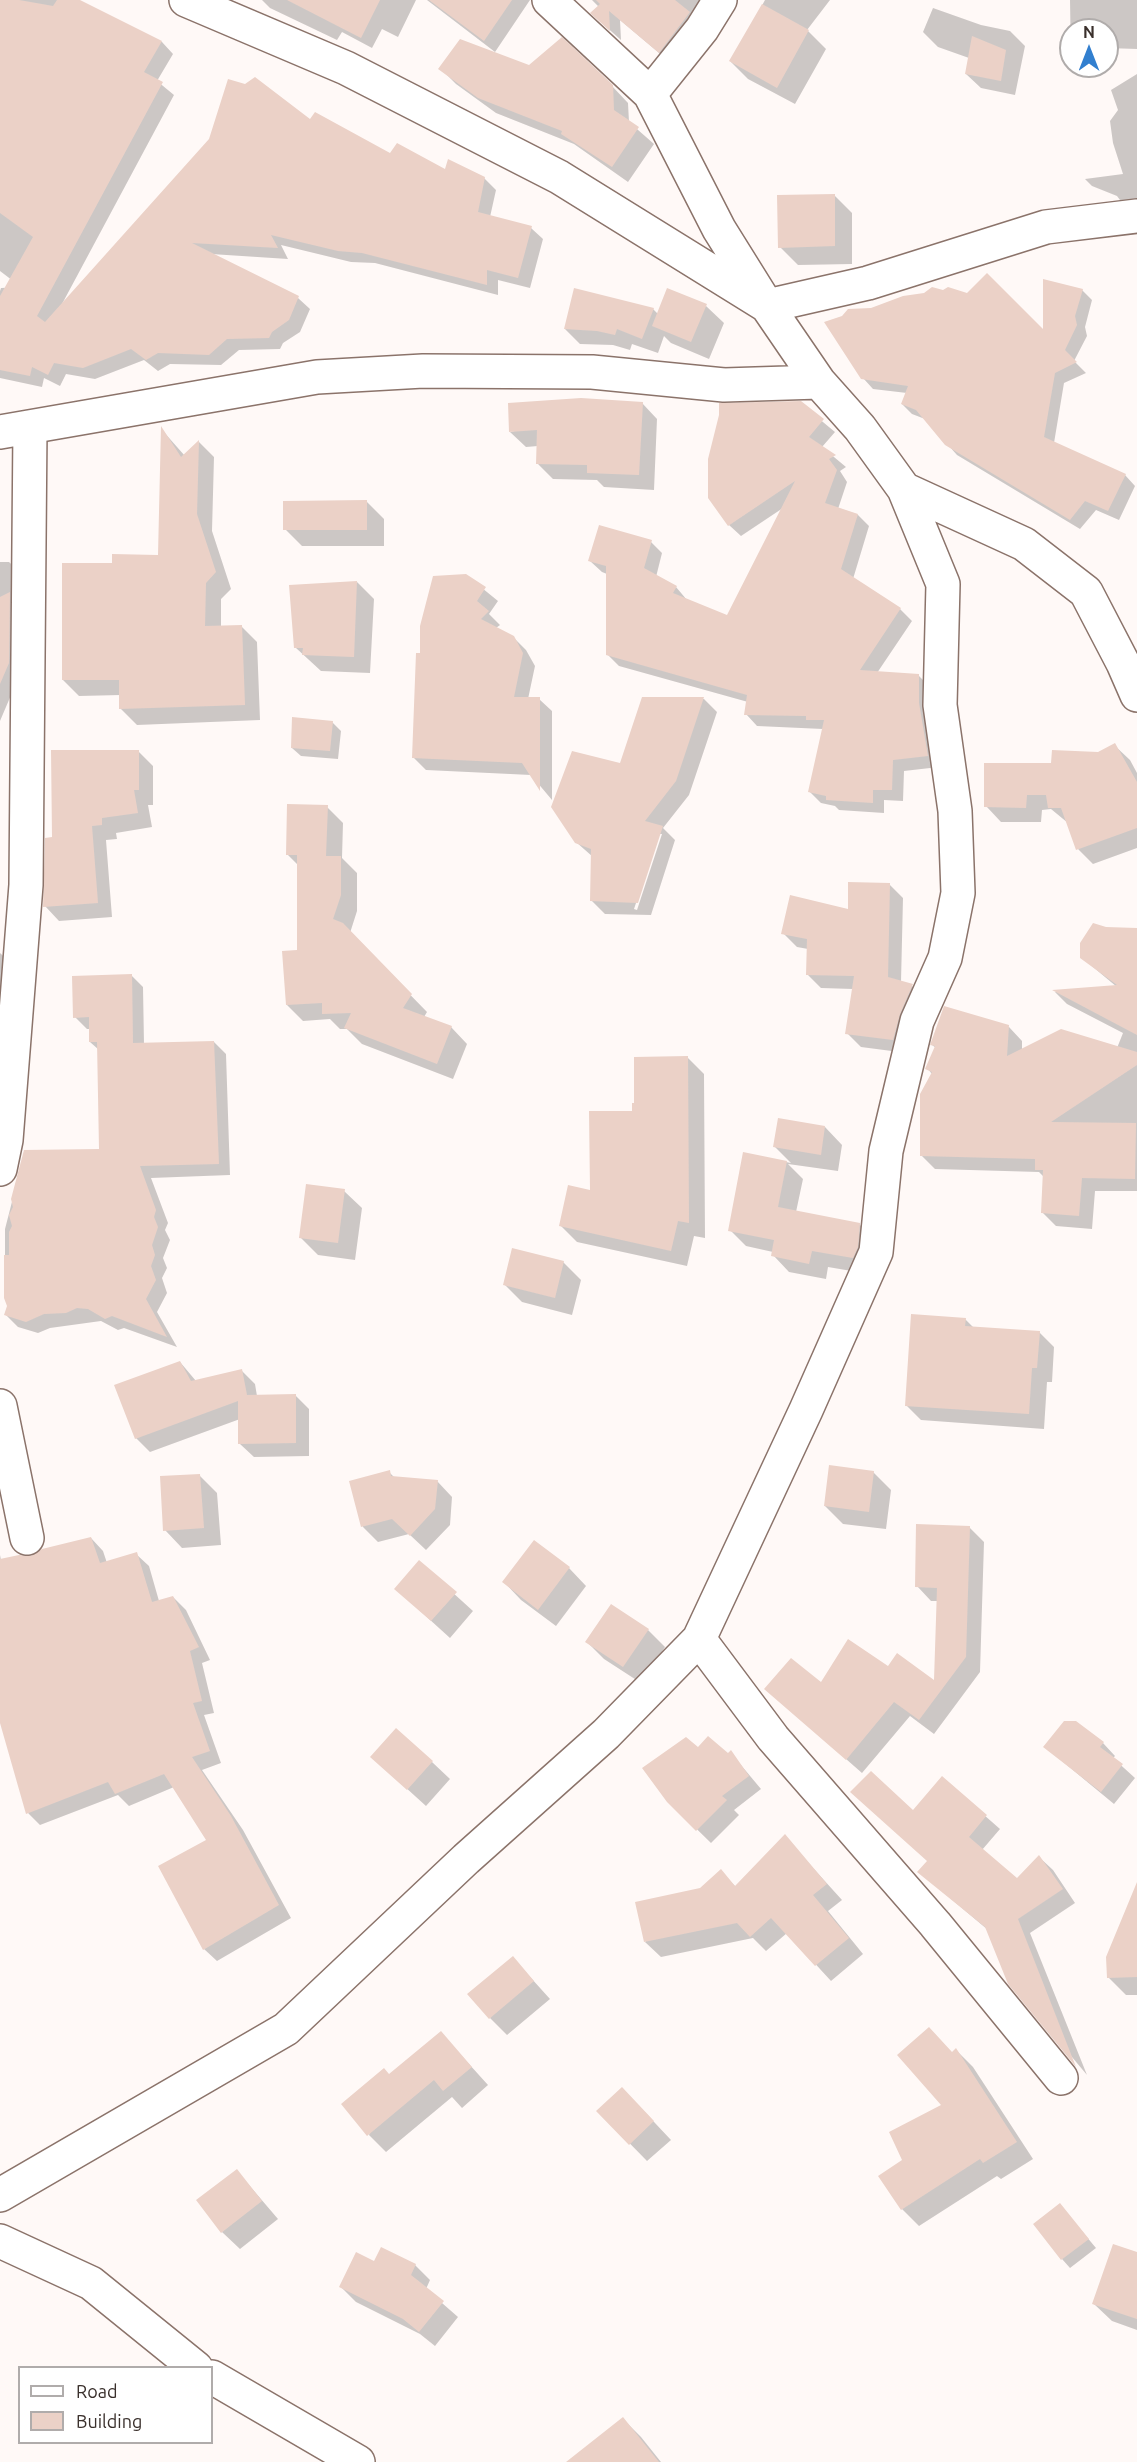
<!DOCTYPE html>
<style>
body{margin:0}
#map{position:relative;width:1137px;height:2462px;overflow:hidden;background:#fff9f7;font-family:Ubuntu,sans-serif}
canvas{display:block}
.legend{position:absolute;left:18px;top:2366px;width:195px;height:78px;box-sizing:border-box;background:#fff;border:2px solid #b0acab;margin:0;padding:8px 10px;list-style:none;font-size:18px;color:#3a302c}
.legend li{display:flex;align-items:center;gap:12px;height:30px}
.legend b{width:30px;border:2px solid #b0acab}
.north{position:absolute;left:1059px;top:18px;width:60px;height:60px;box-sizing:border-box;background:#fff;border:2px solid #b0acab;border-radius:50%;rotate:0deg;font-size:16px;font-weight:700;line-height:24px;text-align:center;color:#3a302c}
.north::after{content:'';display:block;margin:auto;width:21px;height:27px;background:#327fcf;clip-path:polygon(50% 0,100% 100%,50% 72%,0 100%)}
</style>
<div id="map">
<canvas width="1137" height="2462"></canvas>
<ul class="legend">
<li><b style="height:8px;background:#fff"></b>Road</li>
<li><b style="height:16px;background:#ebd1c7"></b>Building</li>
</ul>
<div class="north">N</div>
</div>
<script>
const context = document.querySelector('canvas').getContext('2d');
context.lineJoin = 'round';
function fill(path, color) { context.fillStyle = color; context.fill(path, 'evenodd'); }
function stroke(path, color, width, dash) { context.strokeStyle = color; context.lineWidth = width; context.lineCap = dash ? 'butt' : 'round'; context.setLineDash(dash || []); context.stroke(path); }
const shadow = new Path2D(`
 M0,0H77L162,42L173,54L157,81L174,95L62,304L311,122L391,155L445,172L484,178L496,190L490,217L531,228L543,239L530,288L498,280V295L375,263L351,262L281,245L288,259L211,254L298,298L310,309L300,332L283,343L280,349L239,350L221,365L170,364L158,371L144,360L95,379L66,374L60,386L44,378L42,387L0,378V291L1,288L21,287L0,271Z
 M262,0H416L398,37L382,29L372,48L342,32L337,40L270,8Z
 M427,0H530L495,52Z
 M592,0H717L671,63L620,20L621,40L603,24L599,7Z
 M765,0H830L807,30L826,49L795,104L748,79L731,62Z
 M1070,0H1137V49L1107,48V30H1071V62Z
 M933,8L981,25L1010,31L1025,46L1015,95L981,88L966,74L969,58L938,47L923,32Z
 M1075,66H1086L1082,74Z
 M529,67L612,86L628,103L629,122L654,144L628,182L574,144L496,113L456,84L440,68Z
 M1137,74V206L1126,208L1117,196L1092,186L1085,179L1123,174L1113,143L1110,121L1118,110L1111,90Z
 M834,195L852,213V264L798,265L780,247Z
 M1082,290L1092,300L1085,327L1087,336L1074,361L1086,373L1064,383L1054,443L1125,475L1135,486L1119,520L1096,510L1080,529L957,455L925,419L912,414L902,404L907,393L873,389L863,378L1045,332Z
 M706,306L724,323L709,359L671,343L664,336L658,353L632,344L630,350L613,345L580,344L565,329L653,309L658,314Z
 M642,403L657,419L654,490L604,487L597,480L553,479L538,464V446L526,447L510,432Z
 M800,403L835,432L822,447L846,467L840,471L847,482L838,509L858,515L869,526L853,579L900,609L912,621L877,673L919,676L930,687L939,767L904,771L903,801L884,800V813L839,810L835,806L821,803L809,791L823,729L757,726L746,714L748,702L619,666L607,654V574L602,572L590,561L651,542L662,553L656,577L676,587L687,600L728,617L783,508L741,536L729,525Z
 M162,430L185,456L199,442L214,457L212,531L231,589L221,599V627L241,626L257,642L260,720L137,725L121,709V695L79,696L63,680L113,565L159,557Z
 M367,502L384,519V546H302L285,529Z
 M0,562H9L21,573L20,674L0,721Z
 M466,575L498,601L489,614L500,625L496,628L513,637L526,650L535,666L528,699H539L552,711V800L531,775L426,770L413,757L422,654Z
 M357,582L374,599L370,673L321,671L296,648Z
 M643,699H704L717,712L689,795L663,828L675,840L651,915L605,914L591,900L593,857L576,842L621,765ZM659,834H662L637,910L634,909Z
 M332,722L341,731L338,759L301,756L292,748Z
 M1114,745L1130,760L1137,773V848L1093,864L1078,849L1068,823L1051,809L1042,810L1041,822H1001L986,806L1053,764L1098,754Z
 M138,751L153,766V805H148L152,827L116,833L117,839L106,840L112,917L59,921L45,906L54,839Z
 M327,807L343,823L342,858L357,873V911L350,933L427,1012L424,1017L451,1027L467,1044L453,1079L362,1044L347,1029H340L330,1019L303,1021L287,1005L298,951V865L287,854Z
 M889,884L903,898L901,982L912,986L925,999L907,1053L861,1047L847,1033L853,989L821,988L807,974L808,949L797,947L783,933L849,911Z
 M1137,932V1191H1095L1092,1229L1056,1226L1042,1212L1044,1177L1039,1172L935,1169L921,1155L932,1074L927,1068L936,1048L932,1045L1009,1027L1022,1041V1051L1117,1048L1123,1033L1067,1004L1055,992L1117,987L1081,957Z
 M0,953L13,965L9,1005H0Z
 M131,975L143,987L144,1044L214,1042L226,1054L230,1175L151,1178L168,1223L165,1230L170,1240L163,1258L167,1268L162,1278L167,1293L157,1312L177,1347L124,1328L118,1330L101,1321L50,1328L38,1333L18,1327L6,1315L8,1306L5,1298V1229L25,1151L101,1150L99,1050L90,1042V1029H87L75,1017Z
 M688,1058L704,1074L705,1238L694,1236L687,1266L577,1242L561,1226L592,1192L633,1113Z
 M825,1127L842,1145L838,1171L788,1164L803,1179L796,1212L859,1224L876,1241L869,1274L828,1267L826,1279L789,1272L773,1255V1252L746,1246L730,1230L744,1154L791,1163L775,1147Z
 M344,1191L362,1208L355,1260L318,1255L300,1237Z
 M563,1262L581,1280L572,1315L522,1302L504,1284Z
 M965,1319L974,1328L1039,1332L1054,1347L1052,1382H1047L1044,1429L921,1420L906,1405Z
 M180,1362L196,1381L241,1370L255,1384L257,1396L295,1395L309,1409V1456L254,1457L240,1444V1419L150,1452L136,1438Z
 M389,1472L395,1478L437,1481L452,1497L450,1525L426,1550L409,1534L378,1542L363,1527L351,1482Z
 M873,1472L891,1490L886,1529L843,1524L825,1506Z
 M199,1475L217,1493L221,1545L182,1548L165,1530Z
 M969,1527L984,1542L980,1672L934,1734L910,1716L862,1773L766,1689L821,1685L889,1668L936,1683L938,1601H931L917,1586Z
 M91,1538L103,1551L107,1563L136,1554L149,1566L159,1601L173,1597L186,1610L210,1660L202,1663L214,1713L204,1715L221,1763L202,1770L243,1830L291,1918L217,1961L204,1949L208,1840L174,1787L129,1806L118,1795L40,1825L28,1813L0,1720V1555L1,1560L32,1558Z
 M419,1562L473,1611L450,1638L396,1589Z
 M569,1568L586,1586L556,1626L521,1600L504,1582Z
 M648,1630L665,1647L641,1683L604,1659L587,1642Z
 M1103,1743L1115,1756L1113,1758L1135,1778L1114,1804L1045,1747Z
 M698,1749L727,1754L730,1752L761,1789L734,1810L739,1815L711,1843L668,1801Z
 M372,1757L432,1762L450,1779L426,1806Z
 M942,1778L1000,1829L982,1850L1017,1880L1039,1857L1053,1870L1075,1903L1030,1933L1087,2075L1010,1983L988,1930L919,1872L928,1861L913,1813Z
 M785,1837L842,1900L828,1911L863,1954L831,1981L787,1933L766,1951L753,1938L661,1957L645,1942L721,1872L736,1887Z
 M1137,1887V1995H1126L1108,1977Z
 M513,1958L550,1999L507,2035L490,2018Z
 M441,2033L488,2085L462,2108L452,2097L386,2152L369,2135L389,2076Z
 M956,2050L973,2067L1033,2159L1001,2179L997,2176L919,2226L902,2209L904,2160L944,2105L952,2054Z
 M639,2106L671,2140L647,2161L598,2111Z
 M237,2171L278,2219L240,2249L222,2232Z
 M1060,2205L1096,2248L1070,2268L1062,2259Z
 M1137,2253V2330L1112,2321L1094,2304Z
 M375,2263L415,2265L430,2280L426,2289L458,2317L435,2346L420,2334L356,2302L341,2287Z
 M623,2419L641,2437L661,2462H599Z`);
const building = new Path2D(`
 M0,0H19L53,6L57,0H80L162,41L144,72L163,82L37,316L45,322L209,139L228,79L245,84L255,77L310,119L315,112L390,153L397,143L445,169L448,159L485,177L478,212L532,226L518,278L487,270V285L362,253L338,251L271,235L278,248L192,243L299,296L289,320L272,332L269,338L227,339L209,355L158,353L146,360L131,349L83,368L54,363L48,375L32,367L30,376L0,370V296L33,237L0,213Z
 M287,0H380L361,38Z
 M429,0H512L484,41Z
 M596,0H675L690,12L659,53L609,11L610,31L590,13L600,4Z
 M762,4L809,30L777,88L729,61Z
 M972,36L1006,50L1001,81L965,74Z
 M562,37L613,85L614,110L639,127L612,167L561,134L562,131L478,98L438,69L460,39L529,65Z
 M835,194V246L778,248L777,195Z
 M987,273L1043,329V279L1083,289L1075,316L1077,325L1065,350L1077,362L1055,373L1044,437L1126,474L1108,511L1085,501L1070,520L945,445L916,410L901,404L908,386L861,379L824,322L842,316L848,309L871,308L903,296L924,293L932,287L943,290L948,287L967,293Z
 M574,288L654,308L642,339L617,329L615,335L597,331L564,329Z
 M667,288L707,304L691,342L652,326Z
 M581,398L643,402L639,475L587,473V465L536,464L537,430L509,432L508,403Z
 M801,401L824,419L809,437L836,455L829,459L837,470L825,503L858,514L841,569L901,608L860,670L919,674V703L928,756L893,760L892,790H873V803L826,800V796L808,792L824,720H806V716L744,715L747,695L606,655V566L588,561L599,525L652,540L644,568L677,586L673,593L727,615L795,481L728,526L708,498V459L719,415V403Z
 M161,426L181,457L199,440L197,514L216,572L206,583L205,626L242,625L245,705L119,709V680H62V563H112V554L158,555Z
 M367,500V530H283V501Z
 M466,574L486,587L477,601L489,611L481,619L514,636L523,653L514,697H540V791L522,763L412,758L416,653H420V626L433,576Z
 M357,581L354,657L302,655L303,648H294L289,585Z
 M10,592L9,663L0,684V597Z
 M642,697H704L676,781L645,821L663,826L638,903L590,901L591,849L575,843L551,807L572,751L620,763Z
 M292,717L333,721L330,751L291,748Z
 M1115,743L1137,782V828L1076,850L1061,808H1048L1046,795H1027L1026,808L984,807V763H1051L1052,750L1098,752Z
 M51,750H139V790H134L138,813L102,818V825L92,826L98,903L43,907L45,838L52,837Z
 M287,804L328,805L326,856H341V895L333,919L343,923L412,994L403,1008L452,1026L437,1064L344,1028L351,1013L322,1014V1003L286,1005L282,951L297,950V855H286Z
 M848,882L890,883L888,977L913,984L900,1014L893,1040L845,1034L854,976L806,975L807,939L781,934L790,895L848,909Z
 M1093,923L1106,927L1137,928V1035L1052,990L1117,985L1080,958V943Z
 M132,974L133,1043L214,1041L219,1164L140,1166L156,1210L154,1217L158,1227L152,1245L155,1255L151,1266L156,1280L146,1299L167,1337L112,1316L105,1319L88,1309L77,1308L66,1313L44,1314L26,1322L4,1315L7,1306L4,1298V1255H9V1232L12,1226L9,1215L13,1207L11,1199L24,1150L99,1149L97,1042H89V1017L73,1018L72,976Z
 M944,1006L1009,1025L1007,1056L1061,1029L1137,1052V1065L1051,1122L1136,1123L1135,1179L1082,1178L1079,1216L1041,1213L1043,1170H1035V1159L920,1156V1094L932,1072L925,1069L935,1046L930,1045Z
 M688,1056L689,1223L678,1221L671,1251L559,1226L568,1185L590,1190L589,1111H632V1103H634V1057Z
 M778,1118L825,1126L821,1155L773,1147Z
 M743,1152L787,1161L778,1207L860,1223L858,1247L853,1258L812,1251L809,1264L771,1256L774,1240L728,1231Z
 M306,1184L345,1189L338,1243L299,1238Z
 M512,1248L564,1261L555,1298L503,1285Z
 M911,1314L966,1318L965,1326L1040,1331L1037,1368H1032L1029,1414L905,1406Z
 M180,1361L191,1381L242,1369L247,1395L296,1394V1443L238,1444V1401L135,1439L114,1385Z
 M829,1465L874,1471L869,1512L824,1506Z
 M390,1470L391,1476L438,1480L435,1509L410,1536L392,1519L361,1527L349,1481Z
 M200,1474L204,1528L163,1531L160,1476Z
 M916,1524L970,1526L966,1657L919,1720L894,1702L846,1760L764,1689L791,1658L821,1682L848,1639L888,1666L897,1653L934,1680L937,1588L915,1587Z
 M91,1537L100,1563L137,1552L152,1602L173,1596L199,1647L190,1651L202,1701L193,1703L210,1751L192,1757L231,1816L279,1905L203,1950L158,1866L206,1840L164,1774L115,1794L108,1782L26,1814L0,1723V1559L19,1555L31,1556L42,1549Z
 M534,1540L570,1567L538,1610L502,1582Z
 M419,1560L457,1592L431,1621L394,1589Z
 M611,1604L649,1629L623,1667L585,1642Z
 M1064,1721H1076L1104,1742L1100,1747L1123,1764L1101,1792L1043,1747Z
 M396,1728L433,1761L407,1790L370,1757Z
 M708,1736L728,1753L731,1750L749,1776L722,1796L727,1800L696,1831L667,1802L642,1768L686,1737L698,1747Z
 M871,1771L913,1810L942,1776L987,1815L969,1837L1017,1878L1039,1855L1063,1889L1018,1919L1076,2067L1008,1984L985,1927L917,1872L927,1861L850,1792Z
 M785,1834L827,1884L813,1895L849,1938L815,1966L771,1918L750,1937L737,1923L644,1942L635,1902L700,1888L721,1869L735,1886Z
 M1137,1882V1977L1107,1978L1106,1957Z
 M513,1956L534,1981L489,2019L467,1994Z
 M929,2027L952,2052L956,2048L1017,2142L983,2163L980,2159L901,2210L878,2176L902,2160L889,2132L941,2105L897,2055Z
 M441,2031L472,2067L443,2091L434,2080L367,2136L341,2104L384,2068L389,2074Z
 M622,2087L654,2121L629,2145L596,2111Z
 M237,2169L262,2201L221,2233L196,2200Z
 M1060,2203L1089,2239L1061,2260L1033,2224Z
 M1113,2244L1137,2252V2319L1092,2304Z
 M381,2247L416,2264L411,2275L444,2301L419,2332L403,2319L339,2287L356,2252L374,2261Z
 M623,2417L659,2462H566Z`);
const street = new Path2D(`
 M186,0L346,68L559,177L767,306L868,283L1046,227L1137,216
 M549,0L650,94L719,229L767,306L819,382L860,428L904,489L1024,544L1086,592L1123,663L1137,695
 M650,94L702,29L720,0
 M0,432L317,377L423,371L592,372L724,385L819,382
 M0,1169L6,1140L26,885L30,427
 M0,1406L27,1538
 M699,1639L773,1738L935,1924L1061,2078
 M0,2195L286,2029L466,1859L606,1734L699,1639L806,1410L876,1252L886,1151L917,1021L945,958L958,893L955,811L940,705L943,584L904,489
 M0,2241L91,2283L196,2368
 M212,2377L358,2462`);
fill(shadow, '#0003');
fill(building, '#ebd1c7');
stroke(street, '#8b736a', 36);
stroke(street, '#fff', 33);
</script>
